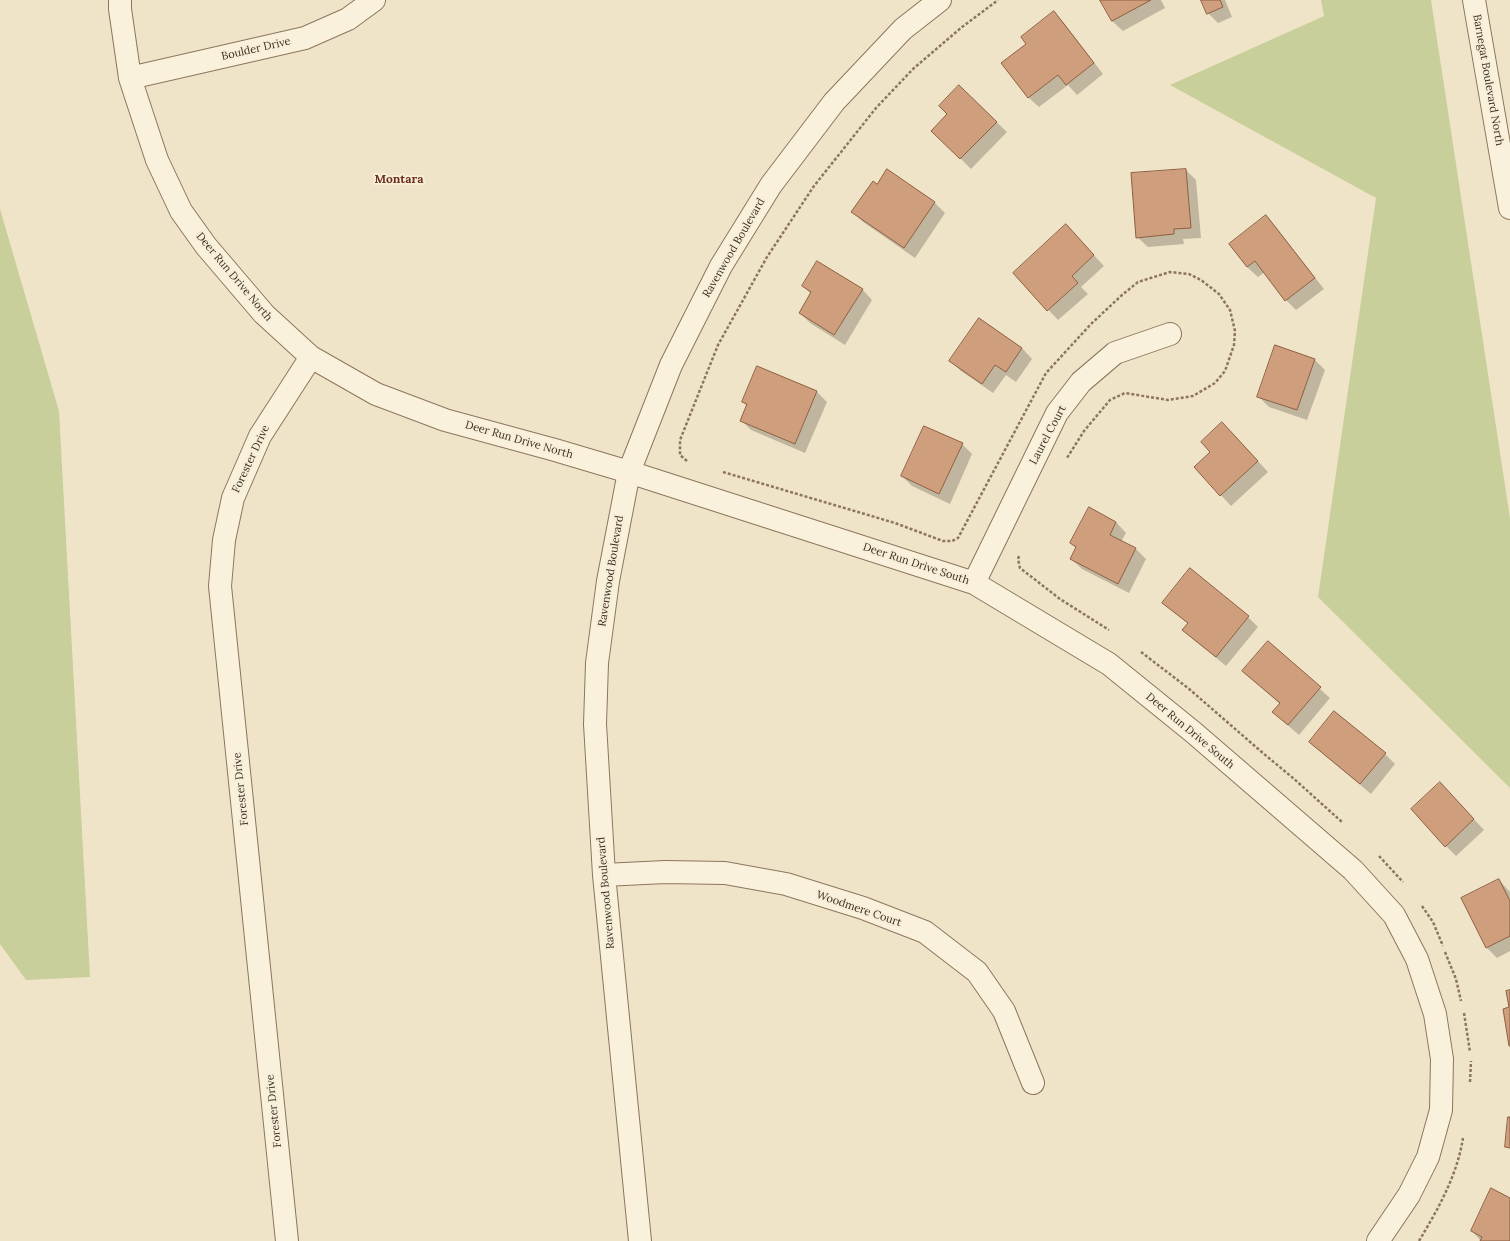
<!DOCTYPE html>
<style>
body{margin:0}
canvas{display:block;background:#f0e4c8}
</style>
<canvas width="1510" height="1241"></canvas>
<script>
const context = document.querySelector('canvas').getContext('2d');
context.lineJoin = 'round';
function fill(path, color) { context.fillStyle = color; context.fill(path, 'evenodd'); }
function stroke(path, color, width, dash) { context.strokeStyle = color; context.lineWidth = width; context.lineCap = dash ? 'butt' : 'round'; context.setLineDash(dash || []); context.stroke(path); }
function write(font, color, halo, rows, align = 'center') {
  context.font = font + ' Lora,serif'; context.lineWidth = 4; context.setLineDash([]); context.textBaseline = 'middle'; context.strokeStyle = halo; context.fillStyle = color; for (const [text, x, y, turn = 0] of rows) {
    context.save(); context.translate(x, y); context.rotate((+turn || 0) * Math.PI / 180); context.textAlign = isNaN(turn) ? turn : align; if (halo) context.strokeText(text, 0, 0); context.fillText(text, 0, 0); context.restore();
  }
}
const green = new Path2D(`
 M1321,0H1431L1510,518V788L1318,597L1376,198L1170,85L1324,16Z
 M0,209L59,411L90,977L26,980L0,944Z`);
const shadow = new Path2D(`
 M1101,0H1161L1165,8L1123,31L1112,21Z
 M1202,0H1225L1232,17L1218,23L1208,13Z
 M1054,12L1064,23L1103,74L1077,95L1068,85L1039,107L1028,97Z
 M959,86L1007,132L971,169L933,131L949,114Z
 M1186,170L1196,180L1201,238L1183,239L1184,244L1148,247L1137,237Z
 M888,171L935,203L945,213L915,258L863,222L853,212L878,185Z
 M1266,216L1276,227L1324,289L1296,310L1286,300L1265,272L1258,277L1247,267L1230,244Z
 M1076,236L1104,266L1081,287L1088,294L1058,320L1014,273Z
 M803,286L862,289L872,300L845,345L810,323L800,313L811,294Z
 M980,319L1022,348L1032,359L1016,382L1006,375L993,393L961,371L950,361Z
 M1315,360L1325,370L1307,420L1269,407L1258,396Z
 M758,367L817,392L827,402L805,453L751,430L741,420L747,406L743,402Z
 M1233,434L1268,472L1231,506L1195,467Z
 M962,444L972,454L950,504L912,486L902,476Z
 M1116,522L1126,533L1121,542L1136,549L1146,559L1129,593L1082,569L1071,559L1077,549L1071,543Z
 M1164,603L1248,617L1258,627L1226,666L1194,640L1184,630L1188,624Z
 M1268,642L1330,698L1299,735L1284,722L1280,704L1254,681Z
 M1335,712L1385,754L1395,764L1371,794L1321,752L1310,742Z
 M1450,793L1484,830L1456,856L1446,846Z
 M1499,880L1510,892V951L1497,958L1487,948Z
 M1510,1199V1241H1481L1472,1231Z`);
const building = new Path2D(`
 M1100,0H1151L1112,21Z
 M1201,0H1220L1223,7L1207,14Z
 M1054,11L1094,63L1066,85L1058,75L1028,98L1001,63L1026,44L1021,37Z
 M959,85L997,122L960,159L931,131L947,114L939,106Z
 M887,169L935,202L904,248L851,212L873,181L877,184Z
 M1186,169L1191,228L1174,229V234L1136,238L1131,173Z
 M1266,215L1315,278L1285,301L1255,261L1247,267L1229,244Z
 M1066,224L1094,255L1072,276L1078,283L1047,311L1013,273Z
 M817,261L863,289L834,335L799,313L811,292L802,286Z
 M979,318L1022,348L1006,372L995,365L982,384L949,361Z
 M1275,345L1315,359L1297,410L1257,397Z
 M757,366L817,391L795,444L740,421L747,404L742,402Z
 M1222,422L1258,461L1220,496L1194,467L1210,452L1201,442Z
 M924,426L963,443L939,494L901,476Z
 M1089,507L1116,522L1110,535L1136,548L1118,584L1070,559L1076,547L1070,543Z
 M1190,568L1249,616L1216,657L1182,630L1188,623L1162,603Z
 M1268,641L1321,687L1288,725L1272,712L1280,703L1242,671Z
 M1334,711L1386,753L1360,784L1309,742Z
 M1440,782L1474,819L1445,847L1411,809Z
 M1499,879L1510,901V936L1486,948L1461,898Z
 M1510,990V1046H1509L1503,1009L1509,1007L1506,991Z
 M1508,1117H1510V1148L1505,1147Z
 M1491,1188L1510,1198V1241H1480L1482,1237L1471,1231Z`);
const path = new Path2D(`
 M687,461L680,455V440L718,345L767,257L814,186L876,108L913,69L962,27L998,0
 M723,472L895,523L943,541H952L958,538L1046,373L1091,324L1122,295L1138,282L1170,272L1189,274L1201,280L1219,294L1230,310L1235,331L1234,345L1225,371L1215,383L1193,396L1168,400L1125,393L1110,400L1084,431L1067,458
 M1019,556L1018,559L1020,568L1060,599L1109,630
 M1141,652L1188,688L1264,754L1293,778L1342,822
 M1379,856L1403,882
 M1422,906L1433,922L1443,946
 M1445,952L1456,979L1461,1001
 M1464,1013L1470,1052
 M1470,1082L1471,1061
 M1419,1241C1438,1209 1457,1176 1463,1138`);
const minor = new Path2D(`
 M120,0V9L130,78L157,160L181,211L206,246L264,314L311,357L376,394L445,420L555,450L629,472L974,583L1109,664L1193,732L1353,870L1394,915L1417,959L1435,1014L1442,1059L1441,1110L1428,1157L1409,1195L1378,1241
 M130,78L305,38L348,19L374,0
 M974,583L1057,413L1081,382L1115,353L1170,334
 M604,875L665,872L725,873L786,884L863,908L925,932L977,972L1004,1011L1033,1083
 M287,1241L220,586L224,540L233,498L260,436L311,357
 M640,1241L604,875L595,724L597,663L608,581L629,472L671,365L721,266L771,185L834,102L903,29L940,0`);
const tertiary = new Path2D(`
 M1474,0L1510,208`);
const streetNames = [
 ["Boulder Drive",256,49,-13],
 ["Barnegat Boulevard North",1488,80,80],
 ["Ravenwood Boulevard",734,248,-60],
 ["Deer Run Drive North",234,277,50],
 ["Laurel Court",1048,435,-62],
 ["Deer Run Drive North",519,440,16],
 ["Forester Drive",251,459,-65],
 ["Deer Run Drive South",916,564,18],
 ["Ravenwood Boulevard",611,571,-81],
 ["Deer Run Drive South",1190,731,40],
 ["Forester Drive",241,789,-96],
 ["Ravenwood Boulevard",606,893,-95],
 ["Woodmere Court",859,909,19],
 ["Forester Drive",274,1111,-96]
];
const neighbourhoodNames = [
 ["Montara",399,180]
];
fill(green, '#c9cf9b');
fill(shadow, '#0003');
fill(building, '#cf9f7d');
stroke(building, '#8d5f41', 1);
stroke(minor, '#8d765c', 24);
stroke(tertiary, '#8d765c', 24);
stroke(path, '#8d765c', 2.5, [3, 2]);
stroke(minor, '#faf1dc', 22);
stroke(tertiary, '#faf1dc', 22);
write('11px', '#3d2e20', '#f7eed8', streetNames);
write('bold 12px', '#6b2e1e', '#f7eed8', neighbourhoodNames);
</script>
